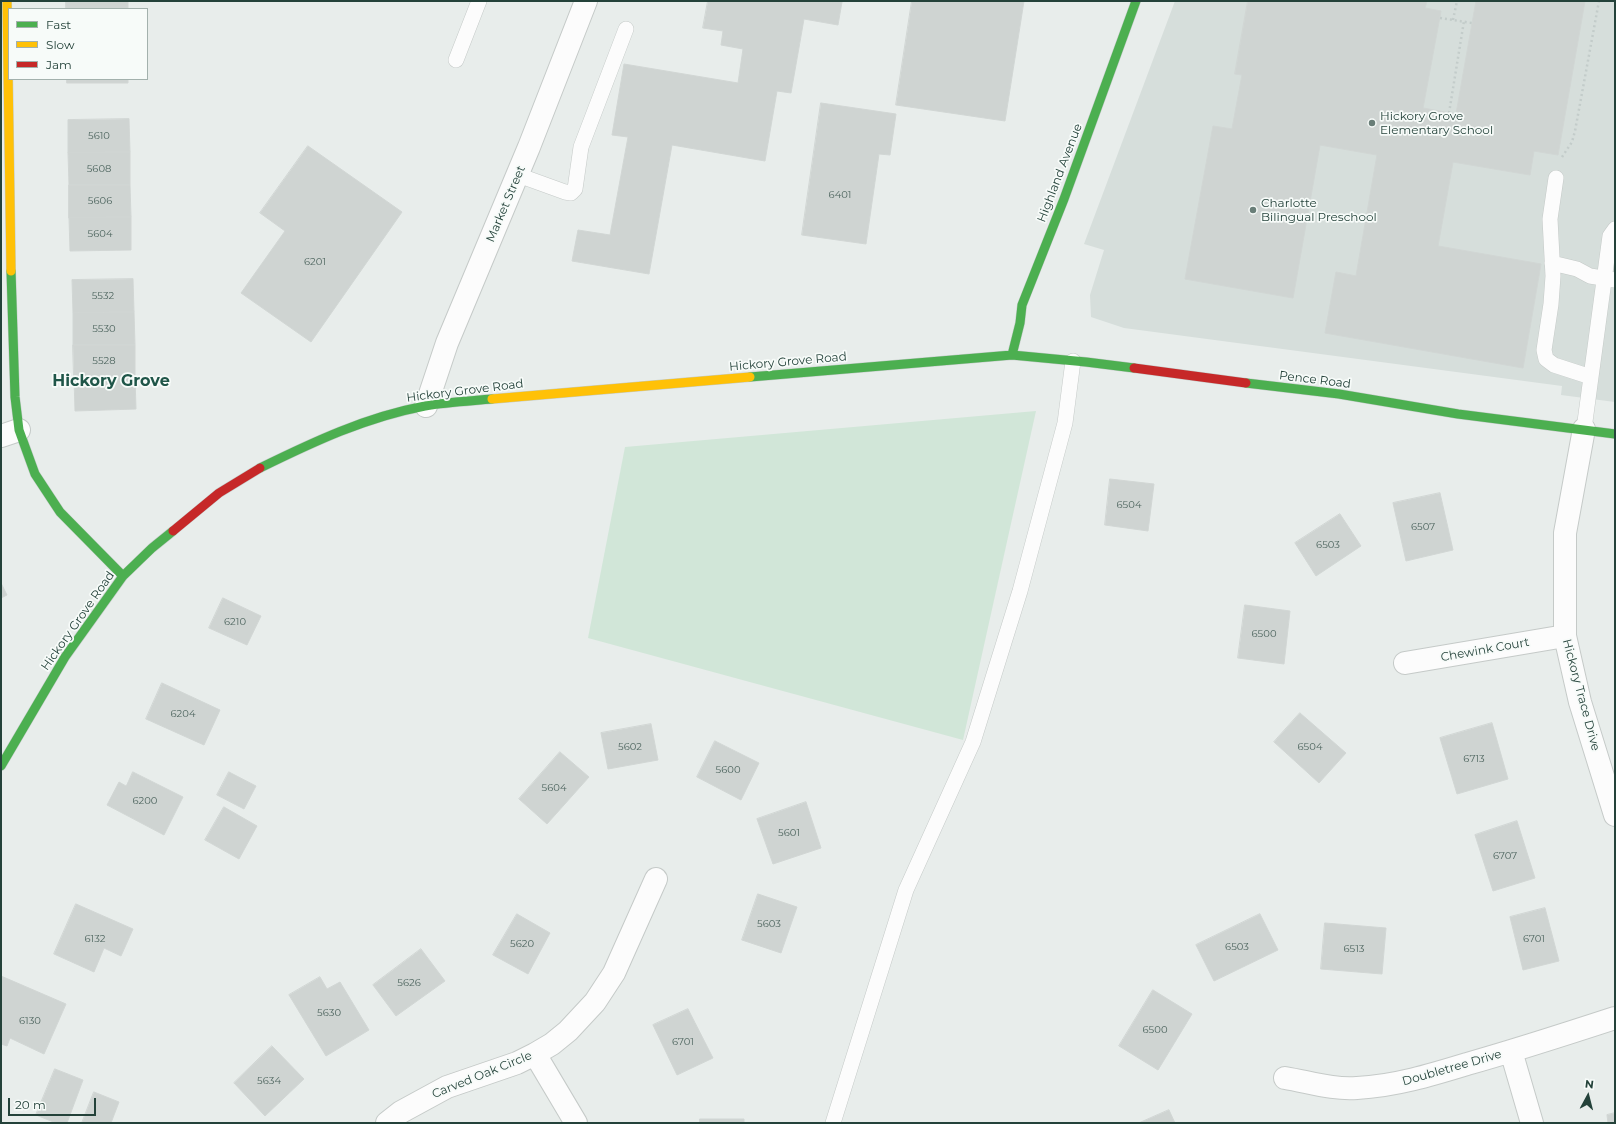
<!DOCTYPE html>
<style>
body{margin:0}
#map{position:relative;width:1616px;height:1124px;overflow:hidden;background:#e8edeb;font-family:Montserrat,sans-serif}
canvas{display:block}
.frame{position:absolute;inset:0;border:2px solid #24423a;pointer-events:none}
.legend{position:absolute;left:8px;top:8px;width:140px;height:72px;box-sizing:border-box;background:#f7fbf9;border:1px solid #a3b1ad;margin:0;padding:5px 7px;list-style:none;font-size:12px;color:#24423a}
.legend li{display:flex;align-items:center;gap:8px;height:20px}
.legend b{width:20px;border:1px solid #a3b1ad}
.north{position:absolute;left:1568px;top:1076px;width:40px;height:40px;-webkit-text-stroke:3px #f7fbf9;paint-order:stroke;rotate:7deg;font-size:11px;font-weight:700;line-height:16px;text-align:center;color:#24423a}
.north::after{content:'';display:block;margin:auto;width:14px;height:18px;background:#24423a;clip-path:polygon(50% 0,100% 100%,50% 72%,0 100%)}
.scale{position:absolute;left:8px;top:1098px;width:88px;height:18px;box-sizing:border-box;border:2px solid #24423a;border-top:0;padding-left:5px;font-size:12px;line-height:14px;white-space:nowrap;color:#24423a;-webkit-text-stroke:3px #f7fbf9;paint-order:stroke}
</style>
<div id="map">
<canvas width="1616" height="1124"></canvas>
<div class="frame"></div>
<ul class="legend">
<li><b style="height:5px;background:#4caf50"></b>Fast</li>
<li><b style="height:5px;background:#ffc107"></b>Slow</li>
<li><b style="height:5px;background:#c62828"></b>Jam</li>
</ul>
<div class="north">N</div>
<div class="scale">20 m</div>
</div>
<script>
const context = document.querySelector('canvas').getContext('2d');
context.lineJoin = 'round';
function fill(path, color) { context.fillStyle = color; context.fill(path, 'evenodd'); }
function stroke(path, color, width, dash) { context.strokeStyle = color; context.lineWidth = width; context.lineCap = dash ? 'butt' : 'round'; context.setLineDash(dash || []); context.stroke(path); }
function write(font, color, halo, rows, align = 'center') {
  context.font = font + ' Montserrat,sans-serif'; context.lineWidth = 3.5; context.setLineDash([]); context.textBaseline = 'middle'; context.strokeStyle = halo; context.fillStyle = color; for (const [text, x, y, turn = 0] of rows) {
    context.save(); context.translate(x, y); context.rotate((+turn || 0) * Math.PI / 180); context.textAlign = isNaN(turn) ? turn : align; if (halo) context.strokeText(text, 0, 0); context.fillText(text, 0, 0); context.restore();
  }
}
const built = new Path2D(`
 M1175,1H1615V402L1561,395L1562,386L1124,328L1091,317L1090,295L1104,250L1084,244Z`);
const green = new Path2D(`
 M1036,411L963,740L588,638L625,447Z`);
const building = new Path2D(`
 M66,1H128V9H66Z
 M708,1L842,2L838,25L804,19L791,93L777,91L765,161L672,145L649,274L572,261L578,230L610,235L628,137L612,135L624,64L738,83L743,49L721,45L723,31L703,28Z
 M912,1H1024L1005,121L896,105Z
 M1248,1H1427L1425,8L1441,11L1423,108L1456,114L1476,1H1585L1558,155L1534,151L1530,175L1453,162L1438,246L1541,264L1523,368L1325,333L1336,272L1356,276L1377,155L1320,145L1293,298L1185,279L1213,126L1232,129L1242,75L1235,74Z
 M67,79H128V83H67Z
 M821,103L896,114L890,155L879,154L866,244L802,235Z
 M129,119L130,152L68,153V120Z
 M308,146L402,212L311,342L241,293L285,231L260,213Z
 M130,152V185H69L68,153Z
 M69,185H130L131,217L69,218Z
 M131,217V250L70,251L69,218Z
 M133,279L134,312L73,313L72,280Z
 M134,312L135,345H73V313Z
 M73,345H135V377L74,378Z
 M135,377L136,409L75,411L74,378Z
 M1110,479L1154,484L1148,531L1105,525Z
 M1440,493L1453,550L1406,561L1393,503Z
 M1340,514L1361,546L1316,576L1295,543Z
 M1,583L7,595L1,598Z
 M223,598L261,616L247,645L209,628Z
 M1245,605L1290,611L1284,664L1238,658Z
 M162,683L220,710L204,745L146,719Z
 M1300,713L1346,753L1319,783L1274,742Z
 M1492,723L1508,779L1457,794L1440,738Z
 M651,724L658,760L608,769L601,733Z
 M715,741L759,763L741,800L697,777Z
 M560,752L589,777L547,824L519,799Z
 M133,772L183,797L164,835L107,805L119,782L126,786Z
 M229,772L256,786L244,809L217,795Z
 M806,802L821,848L773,864L757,819Z
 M224,807L257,826L239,859L205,840Z
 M1517,821L1535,878L1493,891L1475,835Z
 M758,894L797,907L781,953L742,940Z
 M76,904L133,929L121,956L104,948L94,972L54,954Z
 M1545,908L1559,961L1523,970L1510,917Z
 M517,914L550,933L528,974L493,955Z
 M1260,914L1278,950L1214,981L1196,945Z
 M1325,923L1386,928L1382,974L1321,969Z
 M421,949L445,981L396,1016L373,985Z
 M1,976L66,1004L44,1054L10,1038L7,1046L1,1044Z
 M320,977L327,989L340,982L369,1030L326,1056L289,995Z
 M1153,990L1192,1014L1158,1070L1119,1046Z
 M688,1009L713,1058L677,1075L653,1025Z
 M272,1046L304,1079L265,1116L234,1083Z
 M55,1069L83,1080L67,1123H56L36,1115Z
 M94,1092L119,1102L111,1123H82Z
 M1169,1110L1175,1123H1139Z
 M1615,1113V1123H1608L1607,1115Z
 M700,1119H744V1123H700Z`);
const path = new Path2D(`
 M1440,18L1472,23
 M1453,20L1457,1
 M1449,113L1464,21
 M1562,157L1572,142L1575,131L1599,1`);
const lane = new Path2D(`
 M456,60L479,1
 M518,175L565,192L571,193L575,189L581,147L626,29
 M1556,178L1550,219L1553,276L1551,304L1544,350L1546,359L1554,365L1591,377
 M1552,263L1577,269L1590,276L1615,280
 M1584,429L1610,236L1615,229
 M833,1123L906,890L973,742L1020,591L1065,423L1073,361`);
const street = new Path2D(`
 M426,406L447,343L529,147L586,1
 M1584,429L1565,533V636L1580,702L1615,815
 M1,436L19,430
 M1405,663L1565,636
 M1511,1051L1532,1123
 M535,1054L576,1123
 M1285,1078C1309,1082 1334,1090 1357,1088C1395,1086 1431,1075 1467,1064C1517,1050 1566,1034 1615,1018
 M387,1123L401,1112L447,1087L517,1063L535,1054L552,1044L568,1031L595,1002L614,973L656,879`);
const fast = new Path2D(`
 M11,271L15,397L19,430L35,474L60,512L123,576
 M1012,355L1020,323L1022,305L1064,199L1136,1
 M750,377L1012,355L1086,362L1134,368
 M1246,383L1339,394L1458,414L1615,434
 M260,468C313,442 366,417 425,406C447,402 470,401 492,399
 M1,766L65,657L123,576L152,548L173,531`);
const slow = new Path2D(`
 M7,1L11,271
 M492,399L750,377`);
const jam = new Path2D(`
 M1134,368L1246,383
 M173,531L219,493L260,468`);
const markers = [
 [1372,123,4,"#697e78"],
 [1253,210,4,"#697e78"]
];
const numberNames = [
 ["5610",99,136],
 ["5608",99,169],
 ["6401",840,195],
 ["5606",100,201],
 ["5604",100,234],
 ["6201",315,262],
 ["5532",103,296],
 ["5530",104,329],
 ["5528",104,361],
 ["6504",1129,505],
 ["6507",1423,527],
 ["6503",1328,545],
 ["6210",235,622],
 ["6500",1264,634],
 ["6204",183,714],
 ["5602",630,747],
 ["6504",1310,747],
 ["6713",1474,759],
 ["5600",728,770],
 ["5604",554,788],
 ["6200",145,801],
 ["5601",789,833],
 ["6707",1505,856],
 ["5603",769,924],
 ["6132",95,939],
 ["6701",1534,939],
 ["5620",522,944],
 ["6503",1237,947],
 ["6513",1354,949],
 ["5626",409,983],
 ["5630",329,1013],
 ["6130",30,1021],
 ["6500",1155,1030],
 ["6701",683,1042],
 ["5634",269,1081]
];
const poiNames = [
 ["Hickory Grove",1380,116],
 ["Elementary School",1380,130],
 ["Charlotte",1261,203],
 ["Bilingual Preschool",1261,217]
];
const streetNames = [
 ["Highland Avenue",1060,173,-69],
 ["Market Street",506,204,-67],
 ["Hickory Grove Road",788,362,-5],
 ["Pence Road",1315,380,7],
 ["Hickory Grove Road",465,391,-7],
 ["Hickory Grove Road",78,621,-55],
 ["Chewink Court",1485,650,-10],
 ["Hickory Trace Drive",1581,695,75],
 ["Doubletree Drive",1452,1068,-16],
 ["Carved Oak Circle",482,1075,-22]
];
const districtNames = [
 ["Hickory Grove",111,381]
];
fill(built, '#d6dedb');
fill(green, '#d1e6d8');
fill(building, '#cfd4d2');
stroke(building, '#d1d6d4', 1);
stroke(lane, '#c5cac8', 16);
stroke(street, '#c5cac8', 24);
stroke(fast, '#c3cbc8', 10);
stroke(slow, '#c3cbc8', 10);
stroke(jam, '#c3cbc8', 10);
stroke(path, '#c3ccca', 2.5, [2, 3]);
stroke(lane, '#fcfcfc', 15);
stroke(street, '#fcfcfc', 22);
stroke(fast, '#4caf50', 9);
stroke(slow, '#ffc107', 9);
stroke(jam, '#c62828', 9);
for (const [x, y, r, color] of markers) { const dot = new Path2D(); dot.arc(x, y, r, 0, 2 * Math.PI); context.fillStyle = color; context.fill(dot); stroke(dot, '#f7fbf9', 1.5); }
write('10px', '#506761', null, numberNames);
write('12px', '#24423a', '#f7fbf9', poiNames, 'left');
write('12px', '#24423a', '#f7fbf9', streetNames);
write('bold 16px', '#1f5548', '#f7fbf9', districtNames);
</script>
